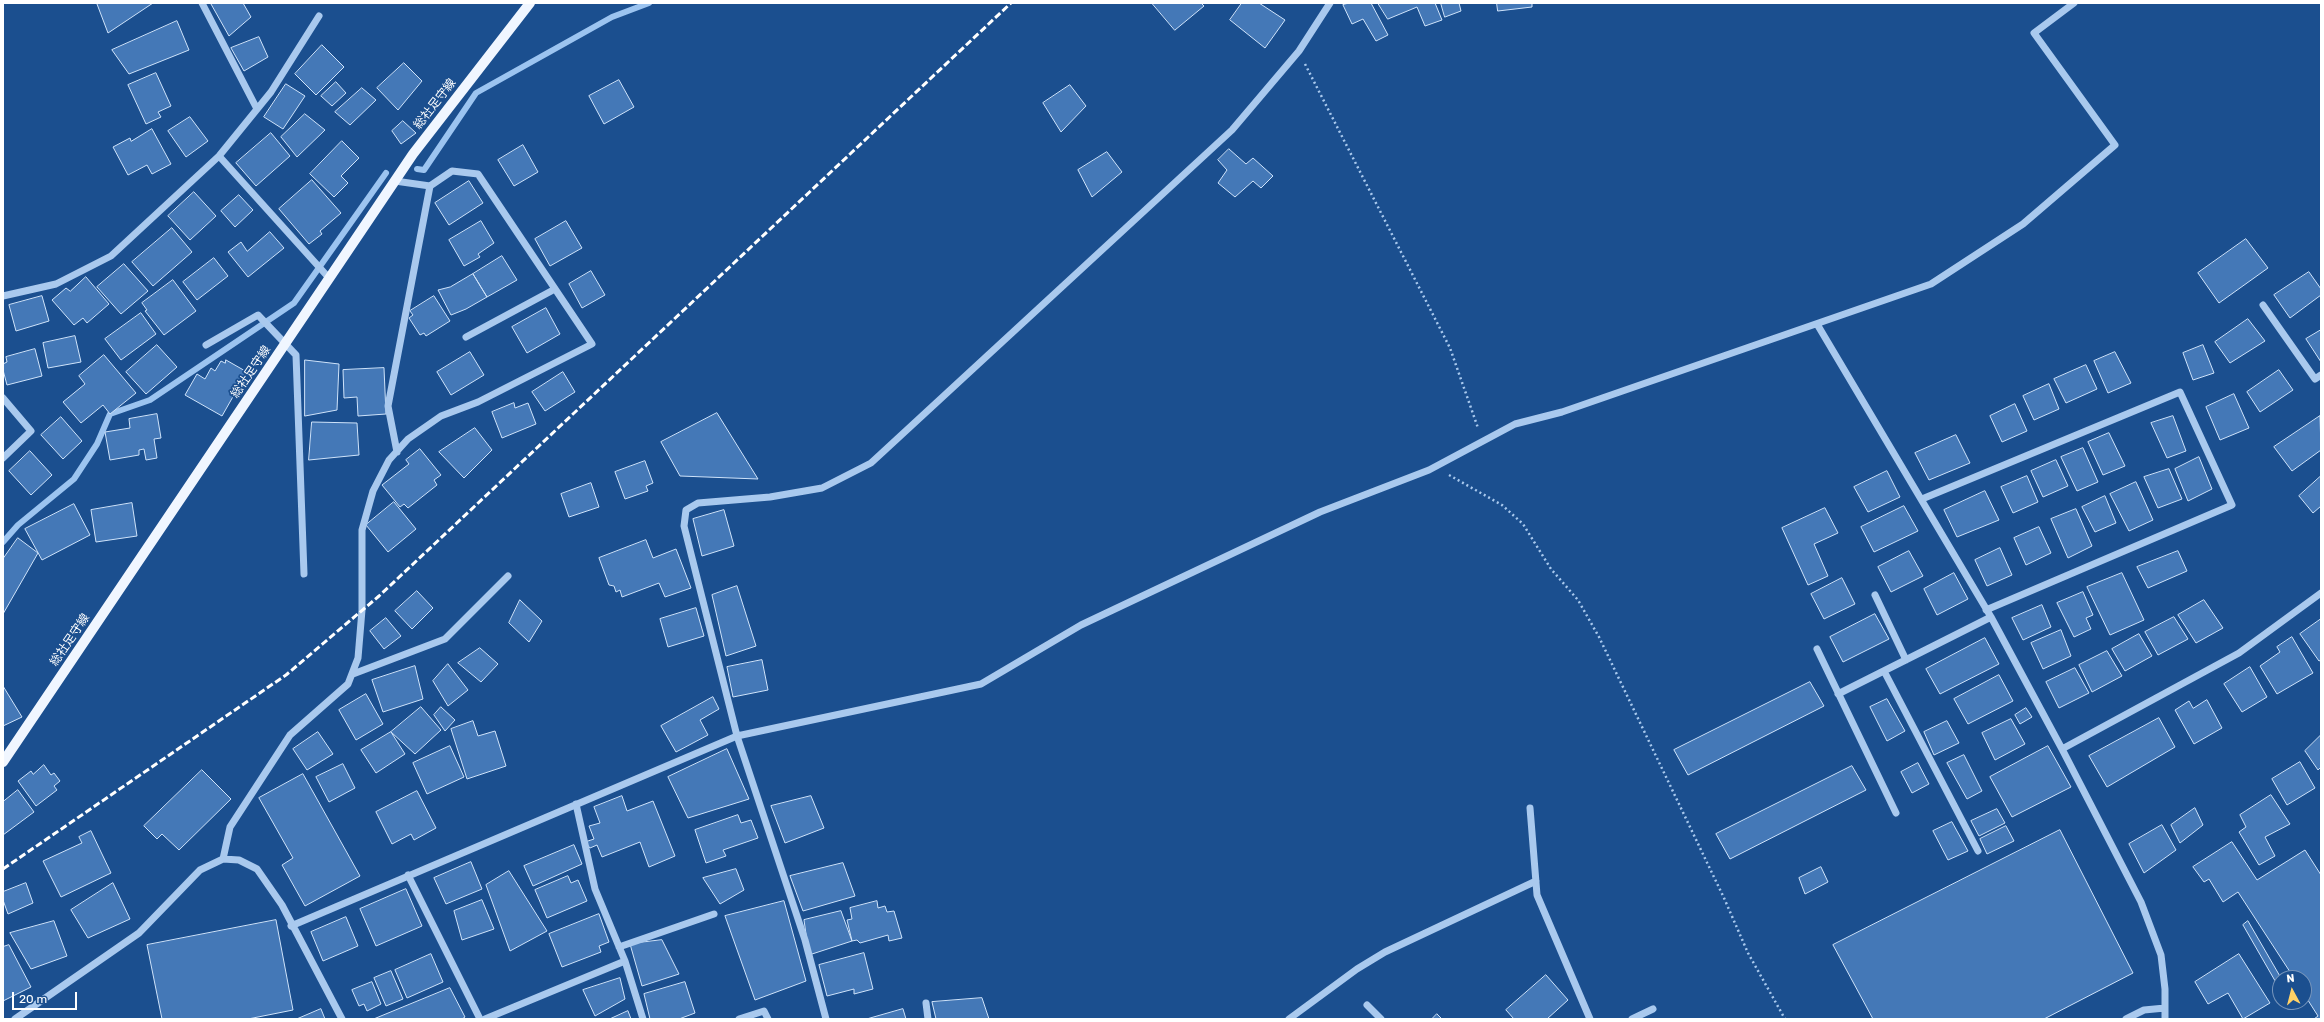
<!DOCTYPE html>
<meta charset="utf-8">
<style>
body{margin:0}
#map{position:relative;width:2324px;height:1022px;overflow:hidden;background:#1b4f8f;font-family:Rubik,sans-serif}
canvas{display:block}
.frame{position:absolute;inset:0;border:4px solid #fff;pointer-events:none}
.north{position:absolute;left:2272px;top:970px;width:40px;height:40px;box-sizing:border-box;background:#1b4f8f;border:1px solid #7695bc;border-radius:50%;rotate:353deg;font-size:11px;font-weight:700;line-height:16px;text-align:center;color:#fff}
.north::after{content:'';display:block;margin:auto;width:14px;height:18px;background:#ffd166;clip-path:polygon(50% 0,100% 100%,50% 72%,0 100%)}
.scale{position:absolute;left:12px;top:992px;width:65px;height:18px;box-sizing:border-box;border:2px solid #fff;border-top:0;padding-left:5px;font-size:12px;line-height:14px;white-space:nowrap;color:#fff;-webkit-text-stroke:3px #1b4f8f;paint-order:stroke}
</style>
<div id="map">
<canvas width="2324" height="1022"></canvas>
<div class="frame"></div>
<div class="north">N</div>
<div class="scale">20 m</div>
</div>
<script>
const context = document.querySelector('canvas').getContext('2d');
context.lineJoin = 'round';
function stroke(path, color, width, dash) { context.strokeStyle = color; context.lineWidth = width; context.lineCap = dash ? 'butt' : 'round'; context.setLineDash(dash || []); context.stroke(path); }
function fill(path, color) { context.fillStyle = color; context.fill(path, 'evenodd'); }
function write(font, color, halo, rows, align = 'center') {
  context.font = font + ' Rubik,"Noto Sans JP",sans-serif'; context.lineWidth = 3.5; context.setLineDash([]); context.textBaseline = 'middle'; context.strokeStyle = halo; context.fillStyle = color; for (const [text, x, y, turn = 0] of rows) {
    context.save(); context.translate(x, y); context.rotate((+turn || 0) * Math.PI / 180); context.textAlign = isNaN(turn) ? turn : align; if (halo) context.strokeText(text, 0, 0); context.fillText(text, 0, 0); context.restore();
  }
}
const stream = new Path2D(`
 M417,169L424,170L476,93L612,17L649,3
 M3,542L18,525L74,479L97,444L110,414L150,400L294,303L386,173`);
const building = new Path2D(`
 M99,3H153L108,33L97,4Z
 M214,3H243L251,17L229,36L211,4Z
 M1152,3H1201L1204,6L1175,30Z
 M1242,3H1259L1285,20L1265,48L1230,20Z
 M1349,3H1371L1388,35L1376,41L1363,19L1352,24L1343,5Z
 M1378,3H1435L1442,20L1425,26L1417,7L1388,19Z
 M1441,3H1459L1461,11L1445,17Z
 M1497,3H1532V7L1498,11Z
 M177,21L189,50L129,74L112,50Z
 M259,37L268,57L244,71L231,48Z
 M322,45L344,67L316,95L295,74Z
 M404,63L422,81L398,110L377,88Z
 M156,73L171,106L158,112L161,117L146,124L128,85Z
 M619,80L634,107L604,124L589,96Z
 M336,82L346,93L332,106L321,96Z
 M286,84L305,96L283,129L264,117Z
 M1070,85L1086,106L1061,132L1043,103Z
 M362,88L376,100L350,125L335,112Z
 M305,114L325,130L297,157L281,137Z
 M190,117L208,141L186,157L168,131Z
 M403,121L416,133L401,144L392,131Z
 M152,129L171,164L152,174L147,165L128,175L113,147L130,138L131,141Z
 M271,133L290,156L256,186L236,163Z
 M342,141L359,158L341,176L348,183L334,197L310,174Z
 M523,145L538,172L514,186L498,160Z
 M1229,149L1246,164L1253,158L1273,176L1261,188L1253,181L1235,197L1218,183L1227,170L1218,160Z
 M1107,152L1122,172L1092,197L1078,170Z
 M312,180L341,213L320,231L322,234L309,244L279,209Z
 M469,181L483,203L449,225L435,203Z
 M194,192L216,216L190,240L168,216Z
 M239,195L253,210L235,227L221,211Z
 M481,221L494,243L478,254L480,257L464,266L449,240Z
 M566,221L582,248L550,266L535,239Z
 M172,228L192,252L153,286L132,262Z
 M270,232L284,248L248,277L228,252L241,242L247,251Z
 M2246,239L2268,268L2219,303L2198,273Z
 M502,256L517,280L487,297L473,274Z
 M214,258L228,276L197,300L183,282Z
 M124,264L148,291L121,314L97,287Z
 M591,271L605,295L582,308L569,284Z
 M2309,272L2321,289V295L2290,318L2274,295Z
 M473,274L487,297L466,309L451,315L438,290L450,287Z
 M86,277L109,304L87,323L83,318L74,325L52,300L66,288L70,291Z
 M173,280L196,311L164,335L145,311L147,310L142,303Z
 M42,296L49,321L16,331L9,305Z
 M434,296L450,321L426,336L424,333L420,335L409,318L413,315L410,311Z
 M546,308L560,334L527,353L512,327Z
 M141,313L156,334L121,360L105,339Z
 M2248,319L2265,341L2230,363L2215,342Z
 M2321,330V362L2306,339Z
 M75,336L81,362L48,368L43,343Z
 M157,345L177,367L146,394L126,372Z
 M2203,345L2214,373L2193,380L2183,353Z
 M35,349L42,376L7,385L3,370V364L7,362L6,357Z
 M470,352L484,375L451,395L437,372Z
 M2115,352L2131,383L2108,393L2094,361Z
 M104,355L136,393L110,414L103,405L81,423L63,402L85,384L79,376Z
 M226,360L247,372L222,416L185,395L197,374L205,379L211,368L215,371L221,361L225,363Z
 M305,360L339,364L337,410L305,416Z
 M2086,365L2097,389L2066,403L2054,379Z
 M384,368L386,414L358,416L357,397L344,398L343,370Z
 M2279,370L2293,390L2260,412L2247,392Z
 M563,372L575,392L545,411L532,392Z
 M2049,384L2059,409L2034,420L2023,396Z
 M2234,394L2249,428L2220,440L2206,407Z
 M514,403L515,408L528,403L536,424L502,438L492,412Z
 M2015,404L2027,431L2002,442L1990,416Z
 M717,413L758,479L680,476L661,442Z
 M157,414L161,438L154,439L157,458L146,460L144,449L139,450V455L110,460L105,432L130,428L129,419Z
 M2173,416L2186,451L2167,458L2151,423Z
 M2320,416L2321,450L2292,471L2274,447Z
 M61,417L82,441L63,459L41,435Z
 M312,422L357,423L359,455L309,460Z
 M475,428L492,450L464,478L439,452Z
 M2109,433L2125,466L2103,475L2088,442Z
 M1956,435L1970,463L1929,480L1915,453Z
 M2083,448L2098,482L2077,491L2061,457Z
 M420,449L441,475L434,480L437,485L408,508L404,504L400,507L382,485L409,464L406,460Z
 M30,451L52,475L31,495L9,471Z
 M2199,457L2212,489L2188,501L2175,469Z
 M2056,460L2068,486L2043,497L2031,471Z
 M645,461L653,483L646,486L648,491L625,499L615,472Z
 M2169,469L2182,499L2158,508L2144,477Z
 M1887,471L1900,497L1868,512L1854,487Z
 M2027,476L2038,502L2013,513L2001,487Z
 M2321,476V506L2313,513L2299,496Z
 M2136,482L2153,520L2129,531L2110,494Z
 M591,483L599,507L569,517L561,494Z
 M1985,491L1999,520L1957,537L1944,510Z
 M2105,496L2116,523L2095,532L2082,507Z
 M394,502L416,529L388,552L366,525Z
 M132,503L137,536L96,542L91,510Z
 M74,504L90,535L42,560L25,529Z
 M1904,506L1918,531L1874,552L1861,527Z
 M1825,508L1838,533L1814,544L1828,576L1808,585L1782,528Z
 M2076,509L2092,546L2068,558L2051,519Z
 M724,510L734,546L702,556L693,519Z
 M2039,527L2051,553L2026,565L2014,538Z
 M18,538L38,553L3,614V559Z
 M646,540L653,558L676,549L691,588L665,597L659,583L622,597L620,590L616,592L614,586L609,585L599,558Z
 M2000,548L2012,575L1987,586L1975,560Z
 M1909,551L1923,576L1891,592L1878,567Z
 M2178,551L2187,571L2148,588L2137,567Z
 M1954,573L1968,599L1937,615L1924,589Z
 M2122,573L2144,620L2110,635L2087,587Z
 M1842,578L1855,604L1824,619L1811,594Z
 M737,586L756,646L726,656L712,595Z
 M417,591L433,608L412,629L395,611Z
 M2083,592L2093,615L2086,618L2091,629L2074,637L2057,603Z
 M520,600L542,621L529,642L509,623Z
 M2204,600L2223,628L2196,643L2178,615Z
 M2042,605L2051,627L2023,640L2012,618Z
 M696,608L704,636L668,647L660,619Z
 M1875,614L1889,639L1843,662L1830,637Z
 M2174,617L2188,639L2158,655L2145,632Z
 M386,618L401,636L384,649L370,631Z
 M2321,619V660L2319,661L2300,634Z
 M2061,630L2071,656L2043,669L2031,643Z
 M2139,634L2152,656L2125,671L2112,649Z
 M2292,637L2313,673L2277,694L2260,666L2280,652L2277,647Z
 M1985,638L1999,664L1940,694L1926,669Z
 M480,648L498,664L481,682L458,663Z
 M2107,651L2122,676L2092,692L2079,665Z
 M762,660L768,690L733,697L727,667Z
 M448,664L468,690L448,706L433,681Z
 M415,666L423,699L383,712L372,680Z
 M2250,667L2267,697L2242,712L2224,684Z
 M2075,668L2089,693L2059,708L2046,682Z
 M1999,675L2013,701L1968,724L1954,699Z
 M1810,682L1824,706L1688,775L1674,750Z
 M3,686L22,717L3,726Z
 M366,694L383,724L356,740L339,710Z
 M713,697L719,709L700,720L708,735L676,752L661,726Z
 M1887,699L1905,731L1887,741L1870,707Z
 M2207,700L2222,728L2194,744L2175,710L2189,701L2193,708Z
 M421,707L441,730L415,754L391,732Z
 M441,707L455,720L445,731L434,715Z
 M2026,708L2032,717L2020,724L2015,715Z
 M2159,718L2175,747L2107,787L2089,756Z
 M2011,719L2025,744L1995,760L1982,733Z
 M473,721L478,736L495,731L506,766L467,779L451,729Z
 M1947,721L1959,743L1934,755L1924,732Z
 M318,732L333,754L307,770L293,749Z
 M391,732L405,754L376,773L361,750Z
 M2321,735V767L2318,770L2305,751Z
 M450,746L464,777L427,794L413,763Z
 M2048,746L2071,787L2012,817L1990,777Z
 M727,749L749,799L688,818L668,777Z
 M1964,755L1982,791L1967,799L1947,763Z
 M2300,762L2315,788L2287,805L2272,779Z
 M1918,763L1929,784L1912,793L1901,772Z
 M343,764L355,788L329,802L316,777Z
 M44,765L51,775L54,773L60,781L54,786L57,790L36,806L18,781L31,771L33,774Z
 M1852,766L1866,790L1730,859L1716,834Z
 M202,770L231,799L179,850L162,834L157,839L144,826Z
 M303,774L360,876L305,906L282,865L293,858L259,798Z
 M18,790L34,812L3,835V802Z
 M417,791L436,828L414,840L411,834L392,844L376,812Z
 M2271,795L2290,824L2265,837L2275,856L2259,865L2239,832L2246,827L2240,815Z
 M622,796L627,811L653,801L675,856L649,867L640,842L602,857L597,845L590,848L585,842L594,839L589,826L600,823L594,807Z
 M811,796L824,828L785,843L771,806Z
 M2195,808L2203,825L2180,843L2171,825Z
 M1997,809L2005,823L1979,836L1971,821Z
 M738,815L741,823L751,820L758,838L723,850L726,856L706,863L695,830Z
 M1952,822L1968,851L1948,860L1933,831Z
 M2162,825L2176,850L2144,873L2129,844Z
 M2006,826L2014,841L1987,854L1980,839Z
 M2060,830L2133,973L2044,1019H1873L1833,945Z
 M91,831L111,873L61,897L43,861L82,843L79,837Z
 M2232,842L2257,880L2305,850L2321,875V1019H2314L2318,1016L2304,994V978H2294L2238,892L2223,902L2209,879L2204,882L2193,867Z
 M574,845L582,864L533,886L524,866Z
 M471,862L482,889L446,904L434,878Z
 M843,863L855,896L803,911L790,876Z
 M1821,867L1828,882L1805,894L1799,878Z
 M736,869L744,890L720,904L703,878Z
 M509,871L547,931L510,951L486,885Z
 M568,876L571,883L578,880L587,901L547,918L535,890Z
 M26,883L33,903L8,914L3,900V892Z
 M113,883L130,919L88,938L71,910Z
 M406,889L422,926L376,946L360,909Z
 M482,900L494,929L462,940L454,911Z
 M784,901L806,981L755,1000L725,916Z
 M877,901L878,908L885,906L887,912L894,911L902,938L889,941L888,935L860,943L857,940L852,941L847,920L852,919L850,908Z
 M841,911L852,941L809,955L804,920Z
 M599,914L609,942L599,946L601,952L562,967L549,934Z
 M346,917L358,946L323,961L311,932Z
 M276,920L293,1010L248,1019H162L147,945Z
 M54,921L67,956L31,969L10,933Z
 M2248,921L2281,978L2278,986L2243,925Z
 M662,940L679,974L642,986L630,944Z
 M9,945L31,987L3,1001V947Z
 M864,953L873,989L854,994V989L827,996L819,965Z
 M431,954L443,982L407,998L395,970Z
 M2239,954L2270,1003L2243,1019L2228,993L2208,1004L2195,982Z
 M391,971L403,999L386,1006L374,978Z
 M1546,975L1568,1000L1547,1019H1514L1506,1010Z
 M620,978L625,999L595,1016L583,990Z
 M372,982L381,1004L367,1011L364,1004L359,1006L352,990Z
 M685,982L695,1013L679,1019H650L644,994Z
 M450,988L465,1017L462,1019H374Z
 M982,998L989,1019H936L932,1002Z
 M321,1009L325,1019H297Z
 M903,1009L906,1019H867Z
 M628,1011L631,1019H610Z
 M1437,1014L1442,1019H1432Z`);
const path = new Path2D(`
 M1305,64L1450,348L1478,428
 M1449,475L1502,505L1523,524L1551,569L1578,600L1599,637L1724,898L1748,953L1785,1019`);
const minor = new Path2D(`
 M202,3L257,109
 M219,156L329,278
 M3,296L56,284L111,256L219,156L271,92L319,16
 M2263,305L2315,379L2321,375
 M1817,324L1991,617L2062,749L2141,902L2161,955L2165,989V1019
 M466,337L555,289
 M206,345L258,315L296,355L304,574
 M3,398L31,431L3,458
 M397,452L388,406L430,186
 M1922,499L2180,392L2232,505L1986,610
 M1875,595L1906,660
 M1817,649L1896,813
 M1884,671L1978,851
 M353,674L445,639L508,576
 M1838,694L1991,617
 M2062,749L2239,653L2321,593
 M576,804L595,889L625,961L643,1019
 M1530,808L1537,895L1590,1019
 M223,859L230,827L290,735L348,684L358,658L362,610V530L373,491L389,460L408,439L441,416L478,402L592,344L478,174L452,171L430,186L395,181
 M408,875L480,1019
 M291,926L737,736L981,684L1081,625L1320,512L1429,470L1515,424L1562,412L1931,284L2023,224L2115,145L2034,33L2074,3
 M619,947L714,914
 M926,1003L928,1019
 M1367,1005L1381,1019
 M15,1019L139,933L200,870L223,859L239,860L257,869L282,905L342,1019
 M485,1019L625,961
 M739,1019L764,1011L768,1019
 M826,1019L805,940L737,736L684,526L686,510L698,503L770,497L822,488L871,463L1232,130L1299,51L1330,3
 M1289,1019L1357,969L1385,952L1536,881
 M1632,1019L1653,1009
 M2126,1019L2144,1010L2165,1008`);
const major = new Path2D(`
 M3,762L413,154L530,3`);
const rail = new Path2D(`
 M3,869L286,675L379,596L1011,3`);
const streetNames = [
 ["総社足守線",435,104,-52],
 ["総社足守線",251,372,-56],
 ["総社足守線",70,640,-56]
];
stroke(stream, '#9cc4f0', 6);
fill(building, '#4478b7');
stroke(building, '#cfe3fa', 1);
stroke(path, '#a9c9ee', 2.5, [2, 3]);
stroke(minor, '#a9c9ee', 7);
stroke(major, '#f0f6ff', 10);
stroke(rail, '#fff', 3, [7, 3]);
write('12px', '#fff', '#1b4f8f', streetNames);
</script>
